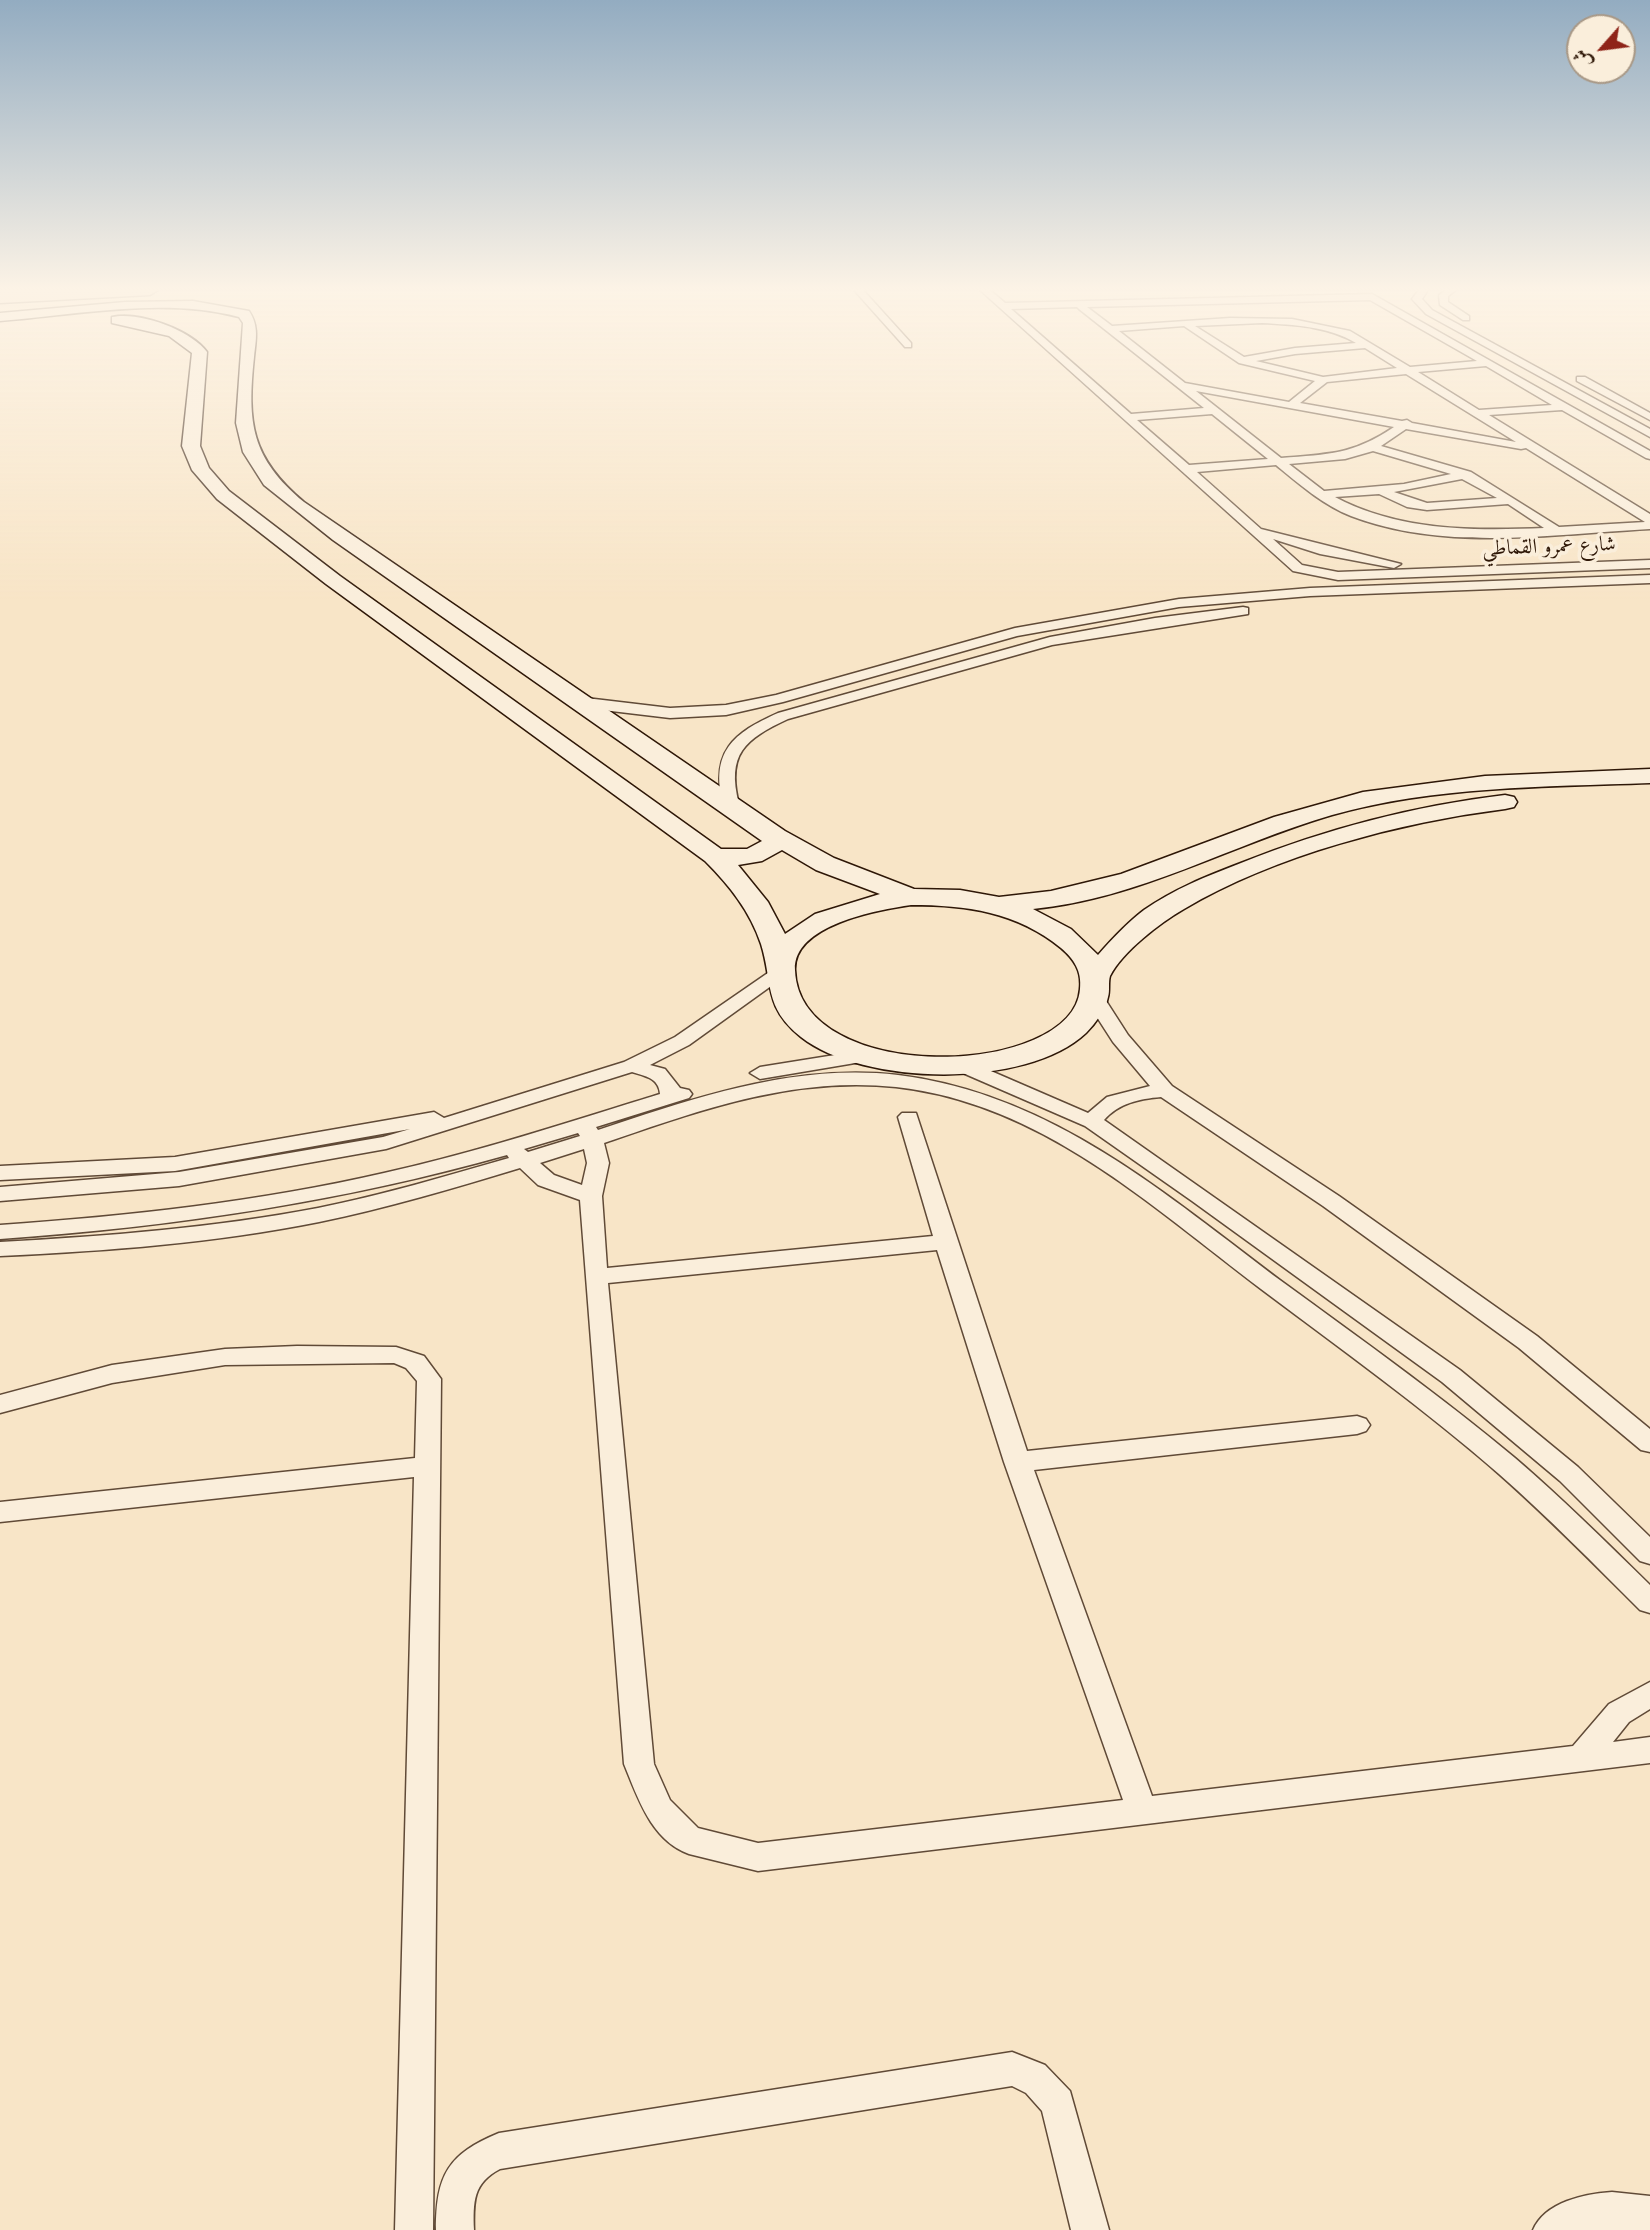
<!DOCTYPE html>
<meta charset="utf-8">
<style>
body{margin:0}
#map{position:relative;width:1650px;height:2230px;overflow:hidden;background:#f8e5c7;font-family:"Old Standard TT",Amiri,serif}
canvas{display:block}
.north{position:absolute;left:1566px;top:14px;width:70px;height:70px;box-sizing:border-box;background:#faeedb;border:2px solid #a89886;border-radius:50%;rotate:242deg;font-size:19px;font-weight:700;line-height:28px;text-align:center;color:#2e1707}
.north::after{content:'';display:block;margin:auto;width:24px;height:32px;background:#8f2418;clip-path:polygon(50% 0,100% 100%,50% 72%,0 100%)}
</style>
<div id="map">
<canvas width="1650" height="2230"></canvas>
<div class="north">ش</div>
</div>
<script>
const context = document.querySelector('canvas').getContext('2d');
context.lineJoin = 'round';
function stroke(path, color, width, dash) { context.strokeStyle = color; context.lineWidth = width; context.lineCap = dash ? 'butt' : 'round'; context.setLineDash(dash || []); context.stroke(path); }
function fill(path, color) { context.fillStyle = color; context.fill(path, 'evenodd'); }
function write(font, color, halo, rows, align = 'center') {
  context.font = font + ' "Old Standard TT",Amiri,serif'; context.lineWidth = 7; context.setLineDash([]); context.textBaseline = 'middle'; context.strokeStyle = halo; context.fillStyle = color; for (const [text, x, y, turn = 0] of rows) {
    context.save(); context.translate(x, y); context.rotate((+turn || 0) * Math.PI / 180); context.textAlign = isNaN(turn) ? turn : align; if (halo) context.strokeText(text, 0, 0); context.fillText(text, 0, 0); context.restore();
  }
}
const street = new Path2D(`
 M854,290H863L911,343V347H905Z
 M980,290H990L1005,303L1372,294L1650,451V459L1646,458L1562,410L1489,415L1650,514V529C1553,534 1445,552 1351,516C1323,505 1299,484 1276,465L1197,472L1261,529L1401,564L1394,568L1320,554L1273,539L1302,565L1338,572L1650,560V568L1338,580L1293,571ZM1370,300L1477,361L1410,367L1350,331L1292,319L1230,318L1112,326L1087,307ZM1077,307L1079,309L1204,408L1131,414L1011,309ZM1262,323C1294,325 1328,326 1356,343L1295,348L1244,357L1195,326ZM1184,326L1239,363L1315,381L1289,402L1185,383L1119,331ZM1365,348L1397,368L1323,377L1256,361L1295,354ZM1486,366L1552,405L1479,410L1418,372ZM1406,374L1516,442L1412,423L1407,420L1402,421L1300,403L1327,382ZM1196,391L1394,427C1352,455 1330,454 1281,458ZM1212,414L1268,459L1189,465L1137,420ZM1406,429L1521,449L1526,448L1645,522L1559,527L1471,472L1381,446ZM1373,451L1451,474L1404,484L1324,491L1289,464L1345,459ZM1462,479L1497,498L1427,503L1394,492ZM1379,494L1407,507L1427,510L1508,504L1544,528C1473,531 1399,531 1335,497Z
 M1419,290H1428L1422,299L1432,310L1650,429V437L1426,314L1412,299Z
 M1446,290H1456L1448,296V302L1469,316V320H1463L1440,305L1439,295Z
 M1577,377H1585L1650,413V420L1577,381Z
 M1650,575V583L1310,596L1179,607L1017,636L783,702L726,715L670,718L586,708L578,703L586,698L670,708L726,705L776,695L1015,628L1179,599L1310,588Z
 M1243,607L1248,608V614L1052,645L788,719C745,739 726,754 739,804L731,809L723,804C710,752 733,733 778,713L1050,637L1155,618Z
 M778,966L785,968L787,972L785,976L689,1045L650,1065L665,1069L680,1088L689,1090L692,1094L689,1098L596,1127L598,1130C696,1098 793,1063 898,1075C1052,1094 1165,1194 1284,1283C1362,1340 1441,1396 1515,1458C1562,1498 1606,1542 1650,1585V1613L1640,1610C1594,1564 1548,1517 1499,1474C1423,1408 1341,1349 1261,1289C1150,1205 1041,1103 896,1087C793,1076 700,1110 604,1143L609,1163L602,1196L607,1268L933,1236L898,1117L902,1113H916L1027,1451L1357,1416L1366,1419L1370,1425L1366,1431L1357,1434L1034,1470L1152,1796L1573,1746L1609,1704L1650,1682V1709L1629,1722L1613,1742L1650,1737V1763L758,1871L689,1854C651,1840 638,1798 624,1764L580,1200L538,1185L520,1168C454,1188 387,1208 319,1222C214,1243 107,1251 0,1256V1242C107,1236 213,1228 318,1208C383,1195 446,1176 509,1158L507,1155C341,1202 172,1227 0,1239V1225C129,1216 258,1202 384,1173C478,1152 569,1122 660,1094C659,1078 645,1076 632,1072L386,1149L179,1186L0,1201V1187L179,1172L383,1137L410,1129L175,1171L0,1180V1166L175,1157L434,1112L444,1118L624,1062L675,1037ZM578,1133L580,1136L528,1152L524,1149ZM584,1149L587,1163L582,1185L554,1175L540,1163ZM937,1250L1004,1462L1123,1800L758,1843L698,1828L670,1800L654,1764L608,1283Z
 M1094,991L1101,993L1128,1035L1172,1086L1339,1196L1537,1336L1650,1429V1452L1641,1450L1519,1348L1323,1206L1161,1097C1139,1099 1119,1103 1104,1120L1460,1370L1578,1467L1650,1537V1564L1640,1561L1560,1481L1442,1382L1192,1201L1085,1126L956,1070L953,1066L956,1062H970L1088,1113L1107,1097L1150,1086L1113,1042L1084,997Z
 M866,1050L873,1052L876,1056L873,1060L760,1079L750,1073L760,1067Z
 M297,1346L396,1347L424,1356L441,1379L433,2230H395L414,1477L0,1522V1502L415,1458L417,1381L406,1368L394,1363L225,1365L112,1383L0,1413V1395L112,1365L225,1349Z
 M1012,2052L1045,2065L1070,2091L1109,2230H1071L1042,2111L1026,2093L1012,2086L500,2169C473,2183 473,2202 474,2230H436C436,2175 448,2154 499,2133Z
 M1612,2192L1650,2196V2230H1533C1545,2202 1584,2194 1612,2192Z`);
const secondary = new Path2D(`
 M193,301L249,311C259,326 256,339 254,357C247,423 251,458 304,502L785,831L834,858L914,889L960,890L999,897L1051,891L1121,874L1274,817L1363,792L1485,776L1650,769V783C1544,787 1435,786 1332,815C1232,844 1139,899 1033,909L1071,929L1098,955C1112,939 1127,923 1144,910C1174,889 1207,876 1241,863C1326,829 1413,806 1505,795L1514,797L1517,802L1514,807L1505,809C1401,822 1275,855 1184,909C1160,923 1123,951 1110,976C1108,982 1110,991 1108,997C1106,1009 1095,1024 1086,1033C1027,1089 863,1086 801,1037C763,1007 773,982 761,944C750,911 729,885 705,861L326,584L217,499L192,470L182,446L192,353L169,336L112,323V317C139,311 191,330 207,352L200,446L209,468L229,491L340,576L721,849H747L762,841L333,540L264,485L243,452L236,423L243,323L239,317C163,297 77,315 0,321V313L125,302ZM782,850L816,870L880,894L815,914L785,934L768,902L738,865L762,861ZM911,905C966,905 1017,912 1061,948C1074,959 1082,971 1080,989C1073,1078 799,1087 795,970C793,925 877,910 911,905Z`);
const primary = new Path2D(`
 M66,290H158L150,295L0,303V293Z`);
const highway = new Path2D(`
 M0,290H80L72,295L0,297Z`);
const farStreetnames = [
 ["شارع عمرو القماطي",1549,547,-2]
];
stroke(street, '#604a37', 3);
stroke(secondary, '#2e1707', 3);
stroke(primary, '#2e1707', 3);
stroke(highway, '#2e1707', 4);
fill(street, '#faeedb');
fill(secondary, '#faeedb');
fill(primary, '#f8e5c7');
fill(highway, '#f8e5c7');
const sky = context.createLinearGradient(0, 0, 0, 602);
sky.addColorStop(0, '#93acc1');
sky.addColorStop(0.48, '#fcf3e6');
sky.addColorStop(1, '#fcf3e600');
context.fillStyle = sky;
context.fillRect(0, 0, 1650, 602);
write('21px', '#2e1707', '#faeedb', farStreetnames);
</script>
